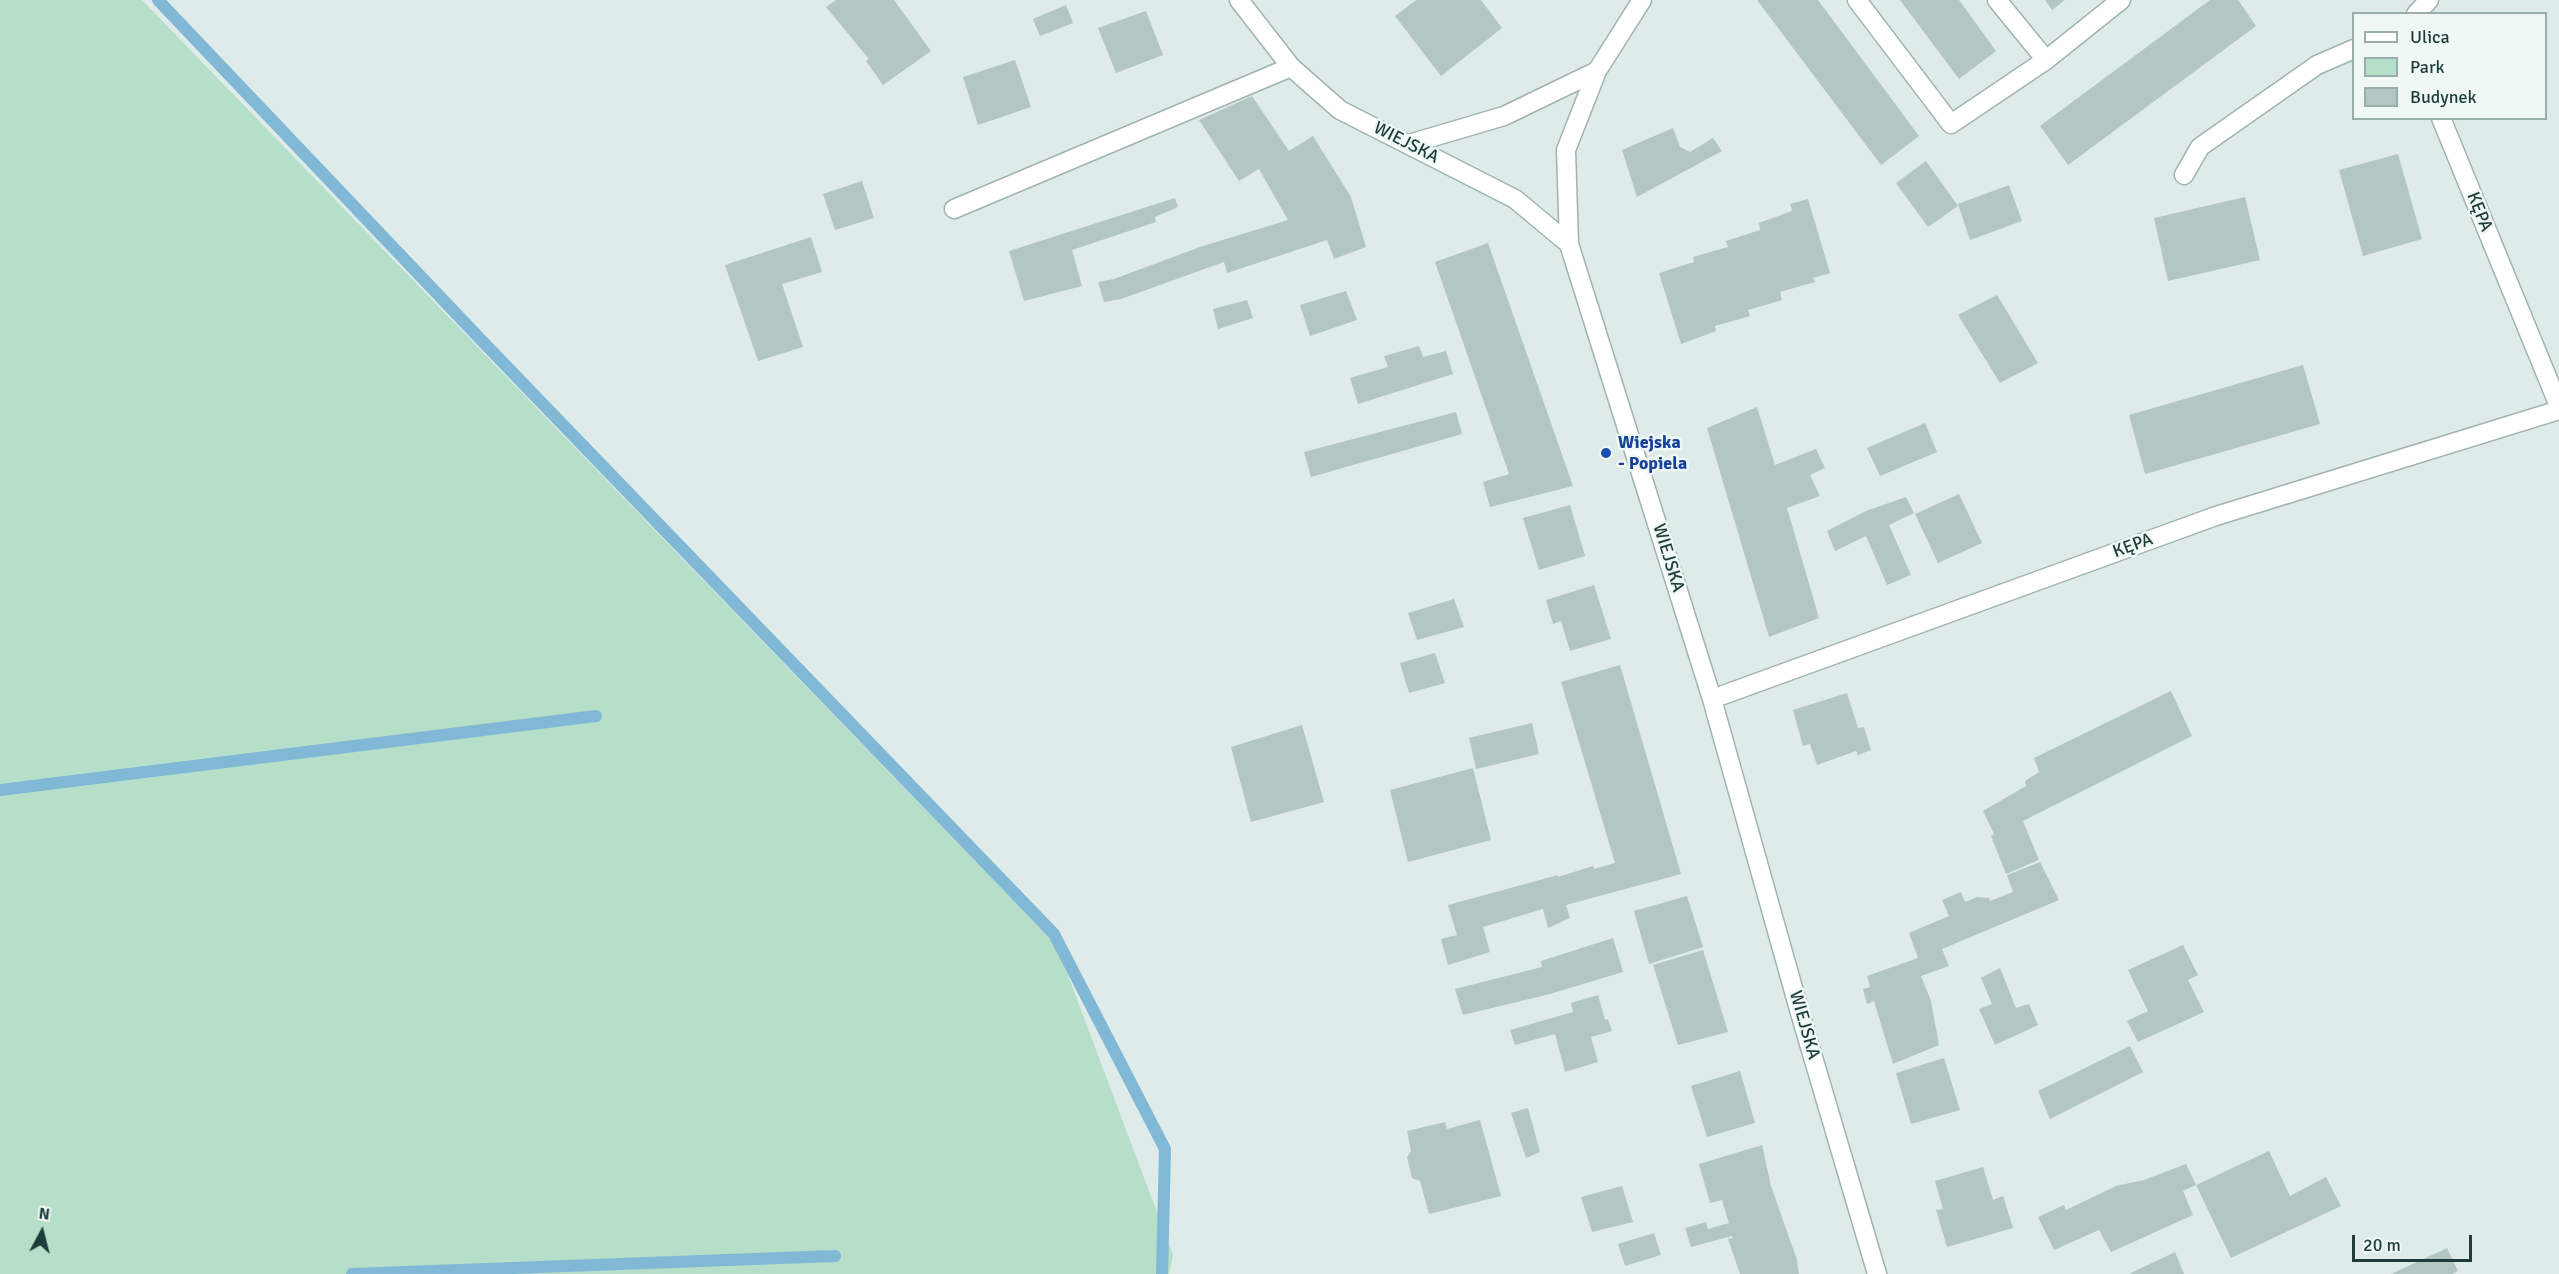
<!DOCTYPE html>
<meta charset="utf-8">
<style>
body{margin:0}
#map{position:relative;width:2559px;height:1274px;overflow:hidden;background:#deebe8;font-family:Signika,sans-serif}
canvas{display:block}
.legend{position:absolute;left:2352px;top:12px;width:195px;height:108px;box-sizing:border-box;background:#eff8f5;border:2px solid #9badaa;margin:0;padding:8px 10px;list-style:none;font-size:18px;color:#1e3d3a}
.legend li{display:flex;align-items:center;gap:12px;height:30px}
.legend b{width:30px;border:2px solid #9badaa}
.north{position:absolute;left:12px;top:1202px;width:60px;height:60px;-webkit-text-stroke:4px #eff8f5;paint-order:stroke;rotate:7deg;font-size:16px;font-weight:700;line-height:24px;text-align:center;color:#1e3d3a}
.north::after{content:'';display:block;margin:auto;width:21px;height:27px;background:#1e3d3a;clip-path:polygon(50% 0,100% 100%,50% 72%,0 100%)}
.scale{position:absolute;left:2352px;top:1235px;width:120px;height:27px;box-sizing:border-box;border:3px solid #1e3d3a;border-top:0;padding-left:8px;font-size:18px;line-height:21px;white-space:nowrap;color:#1e3d3a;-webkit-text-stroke:4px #eff8f5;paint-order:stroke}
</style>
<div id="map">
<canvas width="2559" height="1274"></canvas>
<ul class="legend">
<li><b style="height:8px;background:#fff"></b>Ulica</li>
<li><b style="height:16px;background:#b5dfc8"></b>Park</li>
<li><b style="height:16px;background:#b3c6c2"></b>Budynek</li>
</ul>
<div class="north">N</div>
<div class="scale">20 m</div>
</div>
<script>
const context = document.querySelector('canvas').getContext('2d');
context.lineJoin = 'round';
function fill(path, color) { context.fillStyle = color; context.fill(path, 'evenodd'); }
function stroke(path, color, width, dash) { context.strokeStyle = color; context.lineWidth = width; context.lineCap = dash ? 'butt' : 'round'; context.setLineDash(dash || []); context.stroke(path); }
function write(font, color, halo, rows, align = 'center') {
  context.font = font + ' Signika,sans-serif'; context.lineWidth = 5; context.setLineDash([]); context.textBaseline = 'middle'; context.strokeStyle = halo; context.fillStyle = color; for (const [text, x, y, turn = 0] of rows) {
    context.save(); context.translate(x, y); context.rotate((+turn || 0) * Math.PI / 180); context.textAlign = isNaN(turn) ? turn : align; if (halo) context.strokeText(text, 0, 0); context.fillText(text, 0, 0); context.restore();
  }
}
const green = new Path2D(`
 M0,0H142L1057,946L1173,1255L1169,1274H0Z`);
const stream = new Path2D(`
 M158,0L485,344L1054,934L1165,1149L1162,1274
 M0,790L596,716
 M352,1274L835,1256`);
const building = new Path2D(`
 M836,0H894L931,51L883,85L866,61L869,59L826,7Z
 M1416,0H1481L1502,28L1441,76L1395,16Z
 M1757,0H1818L1919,136L1881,165Z
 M1900,0H1959L1996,51L1959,79Z
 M2045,0H2065L2052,10Z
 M2210,0H2238L2256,26L2068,165L2040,126Z
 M1066,5L1073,23L1040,36L1033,19Z
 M1146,11L1163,55L1116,73L1098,28Z
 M1015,60L1031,107L978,125L963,77Z
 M1252,96L1289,151L1313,136L1351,197L1366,247L1334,259L1327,240L1227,273L1224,262L1121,299L1104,302L1098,282L1114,279L1200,247L1288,220L1259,169L1239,181L1199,120Z
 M1673,128L1680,147L1690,152L1713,138L1722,151L1637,197L1622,150Z
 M2398,154L2422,239L2363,256L2339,170Z
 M1926,161L1958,206L1928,227L1896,183Z
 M862,181L874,218L835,230L823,194Z
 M2009,185L2022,221L1970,240L1958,204Z
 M2245,197L2260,260L2168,281L2154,218Z
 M1175,198L1178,207L1155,217L1156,222L1072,250L1082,286L1024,301L1009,251Z
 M1808,199L1830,273L1813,278L1815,282L1780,292L1782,300L1748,310L1750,316L1715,326L1716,331L1681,344L1659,273L1694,262L1693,257L1728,247L1726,241L1760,230L1759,223L1792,211L1790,204Z
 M811,237L822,272L782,284L803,347L758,361L725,265Z
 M1488,243L1573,486L1490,507L1483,482L1509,474L1435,262Z
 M1346,291L1357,320L1310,336L1300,305Z
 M1997,295L2038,363L2000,383L1958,315Z
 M1247,300L1253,318L1218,329L1213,309Z
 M1419,346L1423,357L1446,351L1453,374L1358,404L1350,378L1388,367L1384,356Z
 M2303,365L2320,424L2145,474L2129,415Z
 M1757,407L1775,465L1816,449L1825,468L1810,475L1820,496L1787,508L1819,618L1769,637L1707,428Z
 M1456,412L1462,434L1311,477L1304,452Z
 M1925,423L1937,452L1880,476L1867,448Z
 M1959,494L1982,543L1938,563L1915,514Z
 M1906,497L1914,513L1889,525L1911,575L1887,585L1866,536L1835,551L1827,531L1866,511Z
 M1570,505L1585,556L1539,570L1523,518Z
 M1594,585L1611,639L1570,651L1561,621L1553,624L1546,600Z
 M1454,599L1464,627L1417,640L1408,613Z
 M1435,653L1445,683L1409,693L1400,663Z
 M1620,665L1681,874L1566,905L1570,918L1548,928L1543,909L1483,927L1490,952L1448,965L1441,939L1457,935L1448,905L1558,875V877L1593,866L1594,869L1615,863L1561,682Z
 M2171,691L2192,736L2023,821L2039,860L2006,874L1991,836L1994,834L1983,811L2026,786L2025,781L2039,772L2034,758Z
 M1847,693L1858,728L1864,727L1871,750L1858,755L1856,751L1817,765L1810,744L1803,746L1793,710Z
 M1532,723L1539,754L1476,769L1469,738Z
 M1302,725L1324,802L1251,822L1231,747Z
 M1473,768L1491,840L1408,862L1390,790Z
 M2040,862L2059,900L1942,949L1949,966L1921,976L1931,1001L1939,1045L1893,1064L1874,1001L1867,1004L1863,989L1870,987L1867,976L1918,958L1909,933L1949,916L1942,900L1961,892L1965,902L1977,897L1989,898L1990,901L2013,892L2007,875Z
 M1687,896L1703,947L1649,964L1634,911Z
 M1613,938L1623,972L1550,994L1463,1015L1455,989L1542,967L1541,961Z
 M2183,945L2198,975L2188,980L2204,1012L2138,1042L2127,1021L2148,1011L2128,970Z
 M1703,950L1728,1032L1678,1045L1653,965Z
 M2000,968L2016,1008L2029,1004L2038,1025L1995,1045L1979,1009L1992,1004L1981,978Z
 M1598,995L1605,1020L1608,1019L1612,1031L1591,1037L1598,1062L1565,1072L1555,1034L1515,1045L1510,1030L1573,1012L1571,1003Z
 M2130,1046L2143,1072L2050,1119L2038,1091Z
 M1944,1058L1960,1110L1911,1124L1896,1073Z
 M1740,1071L1755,1123L1707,1137L1691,1086Z
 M1528,1108L1540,1152L1526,1158L1511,1113Z
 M1480,1120L1501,1196L1429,1214L1420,1181L1412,1178L1407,1157L1411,1151L1407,1131L1445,1122L1447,1129Z
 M1762,1145L1771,1186L1797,1260L1799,1274H1740L1728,1239L1733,1238L1732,1236L1691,1247L1685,1228L1706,1222L1708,1229L1729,1223L1722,1200L1710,1203L1699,1164Z
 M2269,1151L2290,1196L2326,1177L2341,1206L2231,1258L2196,1185L2183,1191L2193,1215L2111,1252L2099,1230L2054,1250L2038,1217L2064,1205L2066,1210L2116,1186L2144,1180L2186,1164L2196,1185Z
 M1983,1167L1993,1200L2003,1196L2013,1228L1947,1247L1936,1210L1943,1209L1935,1181Z
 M1622,1186L1633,1222L1592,1232L1581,1197Z
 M1654,1233L1661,1255L1625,1266L1618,1244Z
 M2447,1248L2458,1271L2452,1274H2391Z
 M2175,1252L2184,1274H2129Z`);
const street = new Path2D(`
 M1239,0L1291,67L1340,110L1515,199L1569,244L1712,699L1800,1013L1877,1274
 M1857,0L1951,124L2046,60L2121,0
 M1997,0L2046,60
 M2416,14L2429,0
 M2441,118L2559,406
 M1409,144L1504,116L1597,71
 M2184,175L2200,147L2317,65L2354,49
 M954,209L1291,67
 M1569,244L1566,150L1597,71L1642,0
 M1712,699L2216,516L2559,410`);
const markers = [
 [1606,453,6,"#1a4fb4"]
];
const streetNames = [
 ["WIEJSKA",1406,143,27],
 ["KĘPA",2479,212,68],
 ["KĘPA",2133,546,-20],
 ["WIEJSKA",1668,558,73],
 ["WIEJSKA",1804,1025,74]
];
const transitNames = [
 ["Wiejska",1618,443],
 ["- Popiela",1618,464]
];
fill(green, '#b5dfc8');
stroke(stream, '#80b8d6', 12);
fill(building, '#b3c6c2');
stroke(street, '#a1b3b0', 21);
stroke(street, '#fff', 18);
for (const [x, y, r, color] of markers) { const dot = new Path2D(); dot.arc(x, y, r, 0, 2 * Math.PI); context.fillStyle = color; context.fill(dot); stroke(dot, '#eff8f5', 2); }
write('18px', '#1e3d3a', '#eff8f5', streetNames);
write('bold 18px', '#164399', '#eff8f5', transitNames, 'left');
</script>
